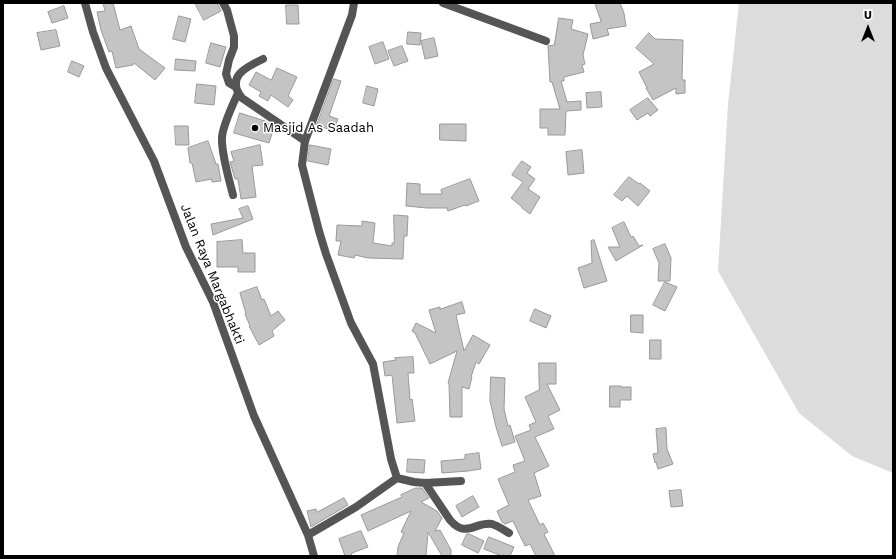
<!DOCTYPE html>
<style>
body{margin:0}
#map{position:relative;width:896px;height:559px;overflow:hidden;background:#fff;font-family:"Work Sans",sans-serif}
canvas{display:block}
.frame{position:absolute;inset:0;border:4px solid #000;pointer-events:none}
.north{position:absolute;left:848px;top:8px;width:40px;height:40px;-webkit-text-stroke:3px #fff;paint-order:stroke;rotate:0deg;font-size:11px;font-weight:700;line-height:16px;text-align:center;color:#000}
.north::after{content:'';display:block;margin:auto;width:14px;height:18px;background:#000;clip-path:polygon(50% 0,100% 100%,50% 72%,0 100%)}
</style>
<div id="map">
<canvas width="896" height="559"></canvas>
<div class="frame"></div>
<div class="north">U</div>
</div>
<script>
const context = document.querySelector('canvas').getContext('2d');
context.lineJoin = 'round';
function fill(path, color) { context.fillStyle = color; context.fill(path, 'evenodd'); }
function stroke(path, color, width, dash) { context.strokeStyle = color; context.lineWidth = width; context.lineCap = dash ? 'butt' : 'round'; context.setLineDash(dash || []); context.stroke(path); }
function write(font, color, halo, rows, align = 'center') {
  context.font = font + ' "Work Sans",sans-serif'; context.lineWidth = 3; context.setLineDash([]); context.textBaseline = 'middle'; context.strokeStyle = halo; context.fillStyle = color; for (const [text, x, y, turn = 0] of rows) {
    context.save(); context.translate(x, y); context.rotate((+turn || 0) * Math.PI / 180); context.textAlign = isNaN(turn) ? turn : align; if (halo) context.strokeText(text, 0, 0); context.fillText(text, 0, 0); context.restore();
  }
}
const green = new Path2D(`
 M739,3H893V473L852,456L799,413L718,271L728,104Z`);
const building = new Path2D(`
 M103,3H113L120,30L131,26L139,49L165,68L155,80L134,63L133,65L116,68L112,51L109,52L101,30L97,12L105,11Z
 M195,3H217L221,11L204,20Z
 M595,3H620L624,13L626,26L607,29L609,35L593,39L590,24L601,22Z
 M286,5H298L299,24H287Z
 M64,6L68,18L52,23L48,12Z
 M179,16L191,19L185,42L173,39Z
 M559,18L573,20L571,29L588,34L583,55L585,64L582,65L584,72L564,77V81H561L567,102L581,101V110L566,111L565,135H548V128H540V109H560L552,82H550L548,46L554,45Z
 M56,30L60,46L41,50L37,33Z
 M408,32L421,33L420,45L407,44Z
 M649,33L655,39L683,40L682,80H685V93L676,94V88L653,100L646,88H647L639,72L654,64L636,48Z
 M434,38L438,56L425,59L421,41Z
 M383,42L389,59L375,64L369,47Z
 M211,43L226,47L220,67L206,63Z
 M402,46L408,61L394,66L388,51Z
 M176,59L196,61L195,71L175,70Z
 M72,61L84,66L79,77L68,72Z
 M277,68L297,77L288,96L293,100L288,107L271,95L268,101L259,96L261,92L249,85L256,72L271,80Z
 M334,79L341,81L329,116L338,119L333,131L317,125Z
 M197,84L216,86L214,105L195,103Z
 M367,86L378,89L374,106L363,103Z
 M601,92L602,107L587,108L586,93Z
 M648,98L658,110L650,116L648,113L637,120L630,110Z
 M240,113L265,121L274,127L269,143L234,133Z
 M440,124H466V141L440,140Z
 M175,126H188L189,145H176Z
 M208,141L216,164H218L221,181L212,182V179L196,182L192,163H190L188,148Z
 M260,145L263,165L252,166L256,197L241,199L238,179H235L230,162L234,161L231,152Z
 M310,145L331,149L328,165L308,161Z
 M582,150L584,173L568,175L566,152Z
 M522,161L531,167L527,173L535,179L528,189L540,197L530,214L522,208V207L511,198L523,182L512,175Z
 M629,177L639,184L640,183L650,191L638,206L627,196L622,201L614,195Z
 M470,179L479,201L466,206L465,205L448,211L447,208H427L406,206L407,183L420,184V194H442L441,190Z
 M248,206L253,219L213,235L211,224L243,218L239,209Z
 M394,215L408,216L407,236H404L403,259L368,258L355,255L354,258L338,255L341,241H336L337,225L362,226V221L375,223L373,243L392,246V243H394Z
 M624,222L631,237L633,236L639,246L643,245L616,261L608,247H620L612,228Z
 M242,240L243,253H255V272H238V267H217V242Z
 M594,240L607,281L584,288L578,268L592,263L591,241Z
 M665,244L671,258L670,281H658L659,263L653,249Z
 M665,282L677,287L665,311L653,305Z
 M257,287L262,300L264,299L271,316L278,311L285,320L272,331L274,336L259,345L249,326H250L245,314H246L240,293Z
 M462,302L465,313L456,315L464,351L473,335L490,345L479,364L476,362L471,377H472L469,389L462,387V417H450L449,384L448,383L457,351L430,364L415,333L412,331L416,323L436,333L429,310L440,307V309Z
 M535,309L551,316L546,328L530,321Z
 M631,315H643V333L631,332Z
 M650,340H661V359H650Z
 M413,357L414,373H408L410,400L412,399L415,421L397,423L392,375L385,376L383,362L396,360L395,358Z
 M539,363H556V384H547L560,410L548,416L554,429L535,437L549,466L534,473L541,496L528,500L540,525L543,523L548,532L544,534L555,556H536L530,544L525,546L513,521L505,524L502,522L497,511L509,505L498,479L515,472L513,465L525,461L515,436L531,430L529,425L536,422L525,397L539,390Z
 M491,377L505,378L504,409L508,426L510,425L515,442L502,446L496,427L490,401Z
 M610,386H621V387H631V400H620V407H610Z
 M666,428L667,449L673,464L658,469L656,462L655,463L653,454L658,453L656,429Z
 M479,453L481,469L468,471L442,473L441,461L465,459V455Z
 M408,459L425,460L424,473L407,472Z
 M416,488H422L429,498L421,502L437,511L442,518L435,531L440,530L451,550V556H442L428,532L426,556H397L398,547L404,533L401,532L411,511L368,531L361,515L402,497L401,495Z
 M681,490L683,506L671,507L669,491Z
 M473,496L479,507L462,517L456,506Z
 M344,498L348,505L311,527L307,511L316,509L317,512Z
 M361,531L368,547L352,553L351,556H345L339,539Z
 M467,534H469L484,541L478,553L462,545Z
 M489,537L514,547L510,556H502L484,549Z`);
const minor = new Path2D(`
 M85,3L93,32L106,68L154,161L186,247L213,302L254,416L308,535L314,556
 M223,3L227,10L234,36V47L229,60L226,74L229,83L236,87
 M443,3L546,41
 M263,59C246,67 225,77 242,98L305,141
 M233,195C229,179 221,153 222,137C223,125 233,104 238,93
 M397,478L414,482L425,483L461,481
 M425,483L450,520C466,539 476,521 492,524C498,526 504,530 509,533
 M308,535L356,507L397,478L391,459L373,364L351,323L326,254L319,231L302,165L305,141L352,15L354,3`);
const markers = [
 [255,128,4,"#000"]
];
const poiNames = [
 ["Masjid As Saadah",263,128]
];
const streetNames = [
 ["Jalan Raya Margabhakti",212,274,68]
];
fill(green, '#dcdcdc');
fill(building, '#c4c4c4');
stroke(building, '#999', 1);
stroke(minor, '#555', 8);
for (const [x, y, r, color] of markers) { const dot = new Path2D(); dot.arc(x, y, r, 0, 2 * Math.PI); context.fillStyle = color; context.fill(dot); stroke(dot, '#fff', 1.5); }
write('13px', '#000', '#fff', poiNames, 'left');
write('13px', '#000', '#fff', streetNames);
</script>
